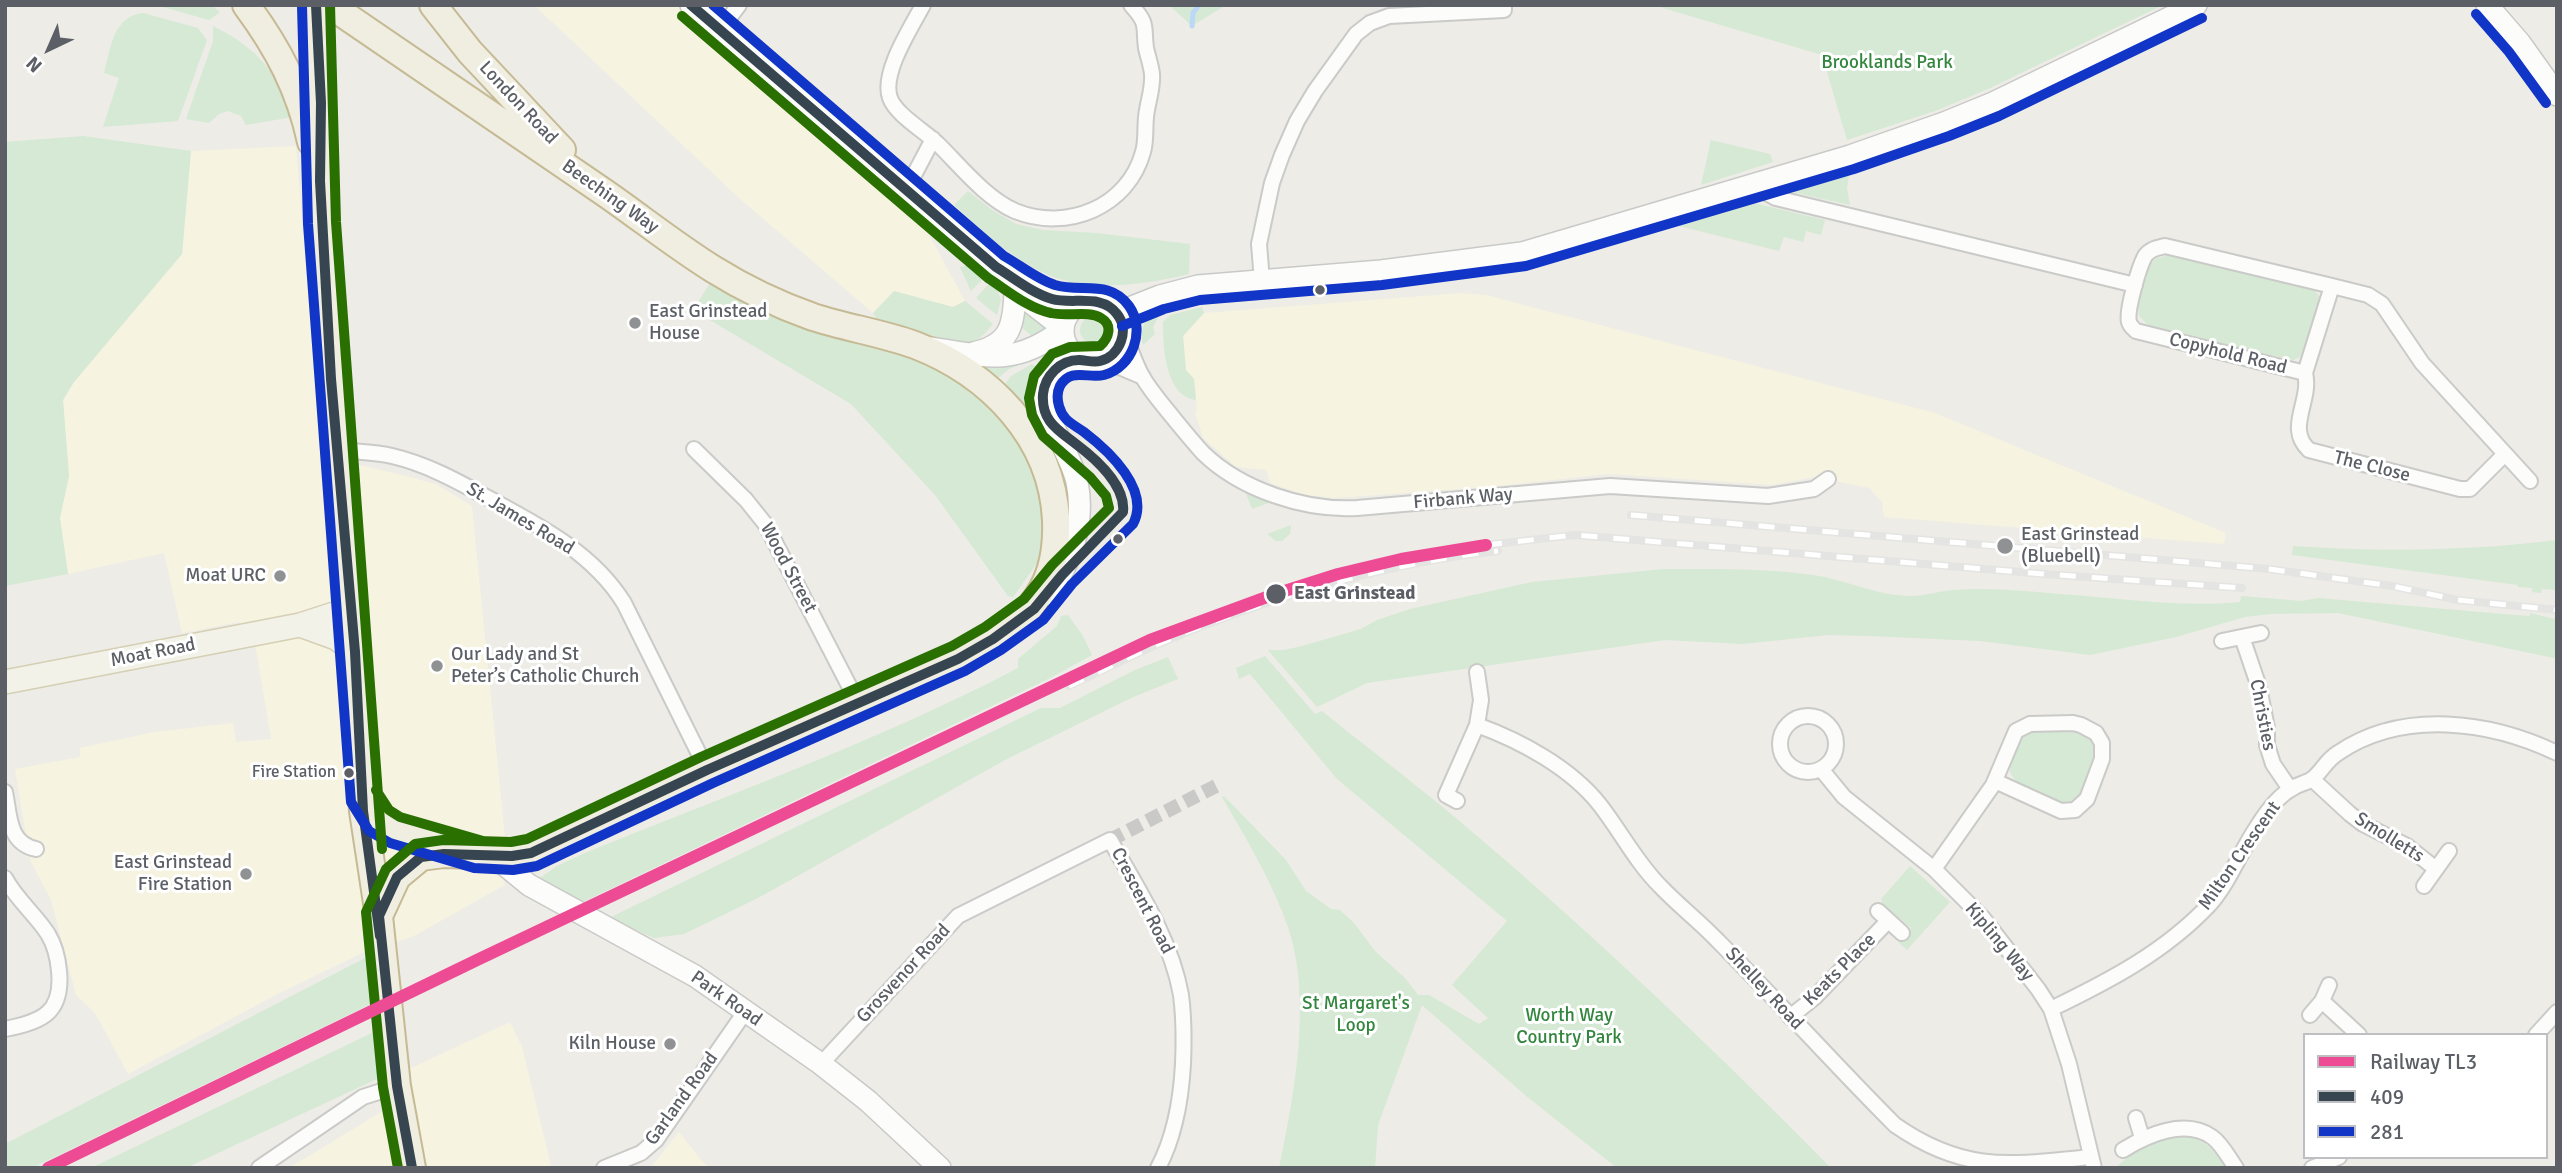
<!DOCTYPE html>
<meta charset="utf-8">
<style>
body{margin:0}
#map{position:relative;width:2562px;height:1173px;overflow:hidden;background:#edece7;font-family:Signika,sans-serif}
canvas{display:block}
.frame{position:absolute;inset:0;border:7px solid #5c6066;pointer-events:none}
.legend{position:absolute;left:2303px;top:1033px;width:245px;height:126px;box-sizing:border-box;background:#fff;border:2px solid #bebfc2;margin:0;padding:9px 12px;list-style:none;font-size:21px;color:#5c6066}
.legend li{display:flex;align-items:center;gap:14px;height:35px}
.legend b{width:35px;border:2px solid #bebfc2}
.north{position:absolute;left:14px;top:14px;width:70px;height:70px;-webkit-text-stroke:5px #fff;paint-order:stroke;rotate:224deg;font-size:19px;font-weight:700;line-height:28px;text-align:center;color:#5c6066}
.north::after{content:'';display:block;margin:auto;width:24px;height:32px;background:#5c6066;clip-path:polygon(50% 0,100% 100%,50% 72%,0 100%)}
</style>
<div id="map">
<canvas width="2562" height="1173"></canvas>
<div class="frame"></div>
<ul class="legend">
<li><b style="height:9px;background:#ee4b95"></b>Railway TL3</li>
<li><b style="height:9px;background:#36454f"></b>409</li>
<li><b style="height:9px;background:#1135c6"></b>281</li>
</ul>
<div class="north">N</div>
</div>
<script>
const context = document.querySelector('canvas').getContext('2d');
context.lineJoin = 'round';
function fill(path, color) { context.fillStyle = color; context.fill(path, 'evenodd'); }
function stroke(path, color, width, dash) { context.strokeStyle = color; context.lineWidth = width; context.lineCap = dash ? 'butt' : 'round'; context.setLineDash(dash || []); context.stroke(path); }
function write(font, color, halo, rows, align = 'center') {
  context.font = font + ' Signika,sans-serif'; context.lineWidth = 6; context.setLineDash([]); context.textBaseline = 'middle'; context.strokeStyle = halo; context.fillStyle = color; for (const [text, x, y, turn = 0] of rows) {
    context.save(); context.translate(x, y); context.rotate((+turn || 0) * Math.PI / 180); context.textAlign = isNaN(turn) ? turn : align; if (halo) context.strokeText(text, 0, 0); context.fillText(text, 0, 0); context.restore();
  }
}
const commercial = new Path2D(`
 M534,5H727L705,30L927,224V231L965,301L953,307L894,292L873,313L739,198Z
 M296,146L322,464L364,466L402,475L436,484L472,506L505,837L494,850L505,885L412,937L364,952L274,996L128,1074L95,1013L76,995L51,900L30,860L15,769L80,757V748L154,732L233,723L236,742L271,739L255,643L239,622L182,633L164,553L68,574L60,518L69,476L63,400L74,382L182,254L191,151Z
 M1460,293L1486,295L1935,413L2226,533L2224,544L1884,517L1882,502L1869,488L1815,477L1772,485L1608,474L1489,487L1335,498L1305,495L1270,483L1266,470L1236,467L1203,438L1195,413L1197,410L1194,379L1186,370L1183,336L1204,313Z
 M510,1022L522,1047L551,1165L543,1168H289L386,1109L381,1077L413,1067Z
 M679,1132L701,1160L710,1168H650Z`);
const green = new Path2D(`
 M156,5H212L220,12L209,20Z
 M1169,5H1226L1192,26Z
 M1653,5H2163L1988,89L1938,110L1847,140L1822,55Z
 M143,13L198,28L207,40L178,121L103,127L119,78L104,73C111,48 113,16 143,13Z
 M213,26C257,48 276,70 292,117L246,125L241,116L228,111L219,114L209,123L186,119L213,41Z
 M83,136L191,151L182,254L74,382L63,400L69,476L60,518L68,574L5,586V142Z
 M1711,140L1770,154L1773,162L1701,185Z
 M1850,169L1847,188L1850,205L1787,191Z
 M968,191L992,210L1016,224L1043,230L1096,233L1190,244L1189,274C1151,283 1098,292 1060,279C1043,274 1026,264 1012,254C991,240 973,221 954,205Z
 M1749,202L1825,220L1821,235L1806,231L1803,242L1784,237L1779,251L1675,225Z
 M2170,254L2315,291L2320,297L2319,305L2304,352L2300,357L2293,360L2151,328L2139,316L2138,307L2149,265L2155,259Z
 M977,264L988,274L971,291L960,267Z
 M993,279L1001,300L997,315L976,298Z
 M710,283L739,298L915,357L956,376L1023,438L1046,503L1044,542L1038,562L1013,597L1008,596L935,495L851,404L693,310Z
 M894,291L953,307L965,301L993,324C987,331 981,339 972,342C953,349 900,329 879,323L873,313Z
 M1202,307L1204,313L1183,336L1186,370L1194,379L1196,400C1165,396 1163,347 1163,322L1170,315Z
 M1163,308L1153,327L1155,334L1143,345C1139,327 1146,315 1163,308Z
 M1026,310L1046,327L1033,337L1021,327Z
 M1080 330a13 13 0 1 1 26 0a13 13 0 1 1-26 0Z
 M963,357L1027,358L1029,361L1009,369L997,379Z
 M1032,364L1040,370C1029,382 1029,397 1035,412L1031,414L1004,385L1011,376Z
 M1245,491L1271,502L1252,509Z
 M1291,525L1290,534L1282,541H1276L1267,534Z
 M2557,540V594L2556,590L2542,589L2541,593L2532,592V588L2518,587V585L2292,555L2293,546C2381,552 2470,551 2557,540Z
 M1664,569C1713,569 1764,568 1813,575C1846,580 1878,596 1911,596C1925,596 1940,591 1954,590C1989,587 2025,591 2060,594C2120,598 2180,608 2240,602L2241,596L2302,601L2318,598L2515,615L2530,616V613L2554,619L2557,616V652L2554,658L2338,613L2270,614L2245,617L2176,637L2090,655L1980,641L1869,636L1828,635L1743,644L1665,640L1367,683L1317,707L1268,650H1284L1302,646L1361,629L1377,620L1410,609L1532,582Z
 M1068,615L1083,636L1092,655L1050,678L581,903L540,878L557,866L585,853C730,794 879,741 1018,668V659L1057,626L1061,616Z
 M1265,656L1315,714L1322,711C1369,749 1417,785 1463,824C1591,932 1713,1048 1831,1168H1617L1525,1095L1422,1005L1378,1125L1375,1168H1279C1294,1096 1312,1002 1289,930C1273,883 1247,840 1222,797L1224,796L1286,860L1306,891L1331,909L1340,910L1354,923L1375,951L1406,979L1418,995H1429L1479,1024L1488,1018L1452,985L1507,921L1337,779L1250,674L1239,679L1236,668Z
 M1168,657L1178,679L1131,698L1005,760L758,898L684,934L654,938L609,918L1041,708H1060L1135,670Z
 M2034,731C2066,731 2107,725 2090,772C2086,782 2084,793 2076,801C2064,812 2017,788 2011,774C2007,766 2012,756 2015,748C2019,739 2024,733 2034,731Z
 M1910,866L1950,902L1907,950L1898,942L1911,928L1883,904L1881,899Z
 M365,958L370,970L373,1003L32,1168H5V1144Z
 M376,1031L381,1077L186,1168H91Z
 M2177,1136C2203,1137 2213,1148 2226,1168H2115C2134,1151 2152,1140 2177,1136Z`);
const stream = new Path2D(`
 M1192,26L1193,13L1199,5`);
const streetTunnel = new Path2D(`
 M1110,840L1216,786`);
const street = new Path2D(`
 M923,5C911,28 881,73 890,98C896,115 926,132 939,145C962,168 986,198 1015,211C1067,232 1128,207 1143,152C1147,139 1144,124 1147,110C1149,98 1153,87 1152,74C1151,65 1148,57 1146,48C1143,25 1149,25 1131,5
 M720,30L739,5
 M1761,182L1765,192L1776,198L2135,285
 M905,187L914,175L933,139
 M2165,246L2332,286L2305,373L2136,331C2133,328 2130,326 2129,322C2126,311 2139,267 2145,256C2150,249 2157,248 2165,246Z
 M1262,281L1259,244L1272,183L1282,155L1297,121L1315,91L1356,34L1370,23L1389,16L1504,10V5
 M2332,286L2368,295L2382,304L2422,363L2530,481
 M1123,331C1130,346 1134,362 1142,376C1151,392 1164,406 1175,420C1184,431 1193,442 1203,453C1241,490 1305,511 1357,508L1610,486L1768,496L1814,489L1828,479
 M1103,360L1143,377
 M2305,373C2312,401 2285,428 2309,450L2460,489H2470L2504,455
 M694,449L746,500L766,525L858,703
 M339,450C356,452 375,452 392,456C427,464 459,482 490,499C540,526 593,553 624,603L707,770
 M2242,637L2259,687L2267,728V745L2273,764L2290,789
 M2222,641L2261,633
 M1780 744a28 28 0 1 1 56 0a28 28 0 1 1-56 0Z
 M1477,725C1521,741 1571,768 1600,805C1621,832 1636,862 1660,886C1679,906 1700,922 1718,941C1778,1001 1835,1065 1895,1125C1964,1173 2009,1165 2091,1157
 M1821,769L1844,797L1934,869L1983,918L2038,989L2051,1009L2069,1064L2094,1168
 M2312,779L2350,814L2363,824L2407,846L2436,869
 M5,792C10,816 8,843 36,849
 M1457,801L1446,795L1477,725L1481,700L1477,672
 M1934,869L1993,785L2016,731L2030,724L2073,723L2081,725L2096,733L2102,743V759L2087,799L2075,810L2061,811L1995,781
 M5,878C16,899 36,915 48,934C54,944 58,959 59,971C63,1012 43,1022 5,1029
 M2424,886L2449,851
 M1878,911L1902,933
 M2322,1001L2359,1035
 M2051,1009C2109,981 2165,952 2210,904C2230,881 2240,852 2257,827C2265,814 2279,795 2293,788C2298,784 2307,783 2312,779C2322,772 2325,761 2338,753C2403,709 2490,721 2557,753
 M2310,1015L2322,1001L2329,985
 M1790,1017L1815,997L1888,921
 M2536,1035L2557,1012
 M821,1064L958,916L1110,840C1138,889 1171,939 1181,995C1184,1018 1184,1041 1183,1064C1181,1101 1175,1136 1158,1168
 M2136,1118L2142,1138
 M2123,1150C2147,1135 2185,1118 2212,1137C2222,1144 2229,1158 2236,1168
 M259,1168L363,1097L397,1086
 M604,1168L641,1153L656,1140L745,1012
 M2312,1168L2339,1157`);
const secondary = new Path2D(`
 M691,5L996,267C1025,284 1048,302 1083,302
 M2487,5L2520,43L2557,95
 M1017,292L1062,327
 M1063 331a30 30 0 1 1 60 0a30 30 0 1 1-60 0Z
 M1117,313L1160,296L1198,286L1381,271L1522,253L1850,156L1944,123L1993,103L2196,5
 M932,348C986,357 1016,366 1062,330
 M973,353C1011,345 1014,325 1015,290
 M1048,594C1072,563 1085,521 1077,482C1070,443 1003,371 1081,359
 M495,857L529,885L695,976L821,1064L868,1101L940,1168`);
const primary = new Path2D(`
 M300,625L336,638L355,652
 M5,682L300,625L337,613L351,605`);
const highway = new Path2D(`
 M246,5C278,48 300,90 311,142
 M316,5L321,103L320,181L322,223L331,379L355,652L363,811L379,916L397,1086L412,1168
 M330,5C422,68 513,130 605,193C641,218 676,246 713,269C745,289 779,305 813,317C847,328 882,333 915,345C990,374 1052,437 1056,520C1059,598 1019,624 958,659L707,770L531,853L512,856L444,854L421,857L397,877L379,916
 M433,5L470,52L562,150
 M364,798C369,806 373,815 380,821C396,837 436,841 458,847`);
const rail = new Path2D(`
 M1631,515L2269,569L2392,586L2458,600L2557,610
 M1486,545L1575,535L2044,574L2242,588
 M1069,686C1098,673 1127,658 1156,645C1260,600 1385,563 1498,551`);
const bus1 = new Path2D(`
 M316,5L321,103L320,181L331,379L355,652L363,811L380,936
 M412,1168L397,1086L379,916L397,877L421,857L444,854L512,856L531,853L707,770L958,659L993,639L1034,609L1062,575L1123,512C1126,486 1096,459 1076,444C1058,430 1041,421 1043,394C1045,376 1060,360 1079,360C1086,360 1093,363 1100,361C1120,356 1130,330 1117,314C1102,293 1073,305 1052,299C1032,293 1014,278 996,267L691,5`);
const bus2 = new Path2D(`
 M302,6L308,224L351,802L369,831L390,843L474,868L513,870L537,866L713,783L965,671L1001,650L1043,620L1072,584L1133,524C1151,490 1109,451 1084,432C1073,424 1063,421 1059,406C1057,399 1057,392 1060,386C1071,367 1088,379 1104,375C1133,367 1146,330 1129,306C1110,279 1081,293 1055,285C1037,279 1020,265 1004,256L713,5
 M2476,14L2509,52L2546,103
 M1122,326L1164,309L1200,300L1382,285L1526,266L1854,169L1949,136L1999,116L2202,18`);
const bus3 = new Path2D(`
 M330,5L336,222L382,849
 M376,790L389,810L400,817L483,841
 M398,1168L383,1087L366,912L386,869L415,844L443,840L511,842L527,839L701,757L952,646L985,627L1024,599L1052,565L1109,508L1106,496L1090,477L1043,436L1032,415L1029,398L1034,376L1052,354L1070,347L1100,346C1109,338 1113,325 1101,318C1088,310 1067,317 1051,313C1028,308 1008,291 988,278L682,16`);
const rail1 = new Path2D(`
 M48,1168L477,960L1150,640L1275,594L1338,574L1401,559L1486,545`);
const markers = [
 [1320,290,6,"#5c6066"],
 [635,323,7,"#8f9193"],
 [1118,539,6,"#5c6066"],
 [2005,546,9,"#8f9193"],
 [280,576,7,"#8f9193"],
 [1276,594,11,"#5c6066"],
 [437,666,7,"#8f9193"],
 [349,773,6,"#5c6066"],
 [246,874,7,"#8f9193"],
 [670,1044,7,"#8f9193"]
];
const busNames = [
 ["Fire Station",336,773]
];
const parkNames = [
 ["Brooklands Park",1887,63],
 ["St Margaret's",1356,1004],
 ["Loop",1356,1026],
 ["Worth Way",1569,1016],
 ["Country Park",1569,1038]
];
const streetNames = [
 ["London Road",518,103,47],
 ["Beeching Way",610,197,35],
 ["Copyhold Road",2228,354,14],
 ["The Close",2372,467,14],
 ["Firbank Way",1463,499,-5],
 ["St. James Road",520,519,31],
 ["Wood Street",788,568,62],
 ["Moat Road",153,653,-11],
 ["Christies",2262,715,79],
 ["Smolletts",2389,838,32],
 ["Milton Crescent",2240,856,-55],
 ["Crescent Road",1142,901,63],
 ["Kipling Way",1999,942,50],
 ["Keats Place",1840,970,-45],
 ["Grosvenor Road",904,974,-47],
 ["Shelley Road",1764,989,47],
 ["Park Road",726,999,35],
 ["Garland Road",682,1099,-54]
];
const poiNames = [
 ["East Grinstead",649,312],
 ["House",649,334],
 ["East Grinstead",2021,535],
 ["(Bluebell)",2021,557],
 ["Moat URC",266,576,"right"],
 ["Our Lady and St",451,655],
 ["Peter’s Catholic Church",451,677],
 ["East Grinstead",232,863,"right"],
 ["Fire Station",232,885,"right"],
 ["Kiln House",656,1044,"right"]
];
const stopNames = [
 ["East Grinstead",1294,594]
];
fill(commercial, '#f6f3e0');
fill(green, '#d5e9d4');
stroke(stream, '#bbd8f8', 5);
stroke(streetTunnel, '#c9c9c7', 14, [14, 7]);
stroke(street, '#cacac9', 18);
stroke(secondary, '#c9c9c8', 24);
stroke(primary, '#d5cfb4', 26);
stroke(highway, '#c5ba93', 30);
stroke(street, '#fcfcfb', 14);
stroke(secondary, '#fcfcfb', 21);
stroke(primary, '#f3f2e8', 23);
stroke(highway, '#f0ede1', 26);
stroke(rail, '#e4e4e3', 8);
stroke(rail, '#fff', 5, [16]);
stroke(bus1, '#36454f', 10);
stroke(bus2, '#1135c6', 10);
stroke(bus3, '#297000', 10);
stroke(rail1, '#ee4b95', 12);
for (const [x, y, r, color] of markers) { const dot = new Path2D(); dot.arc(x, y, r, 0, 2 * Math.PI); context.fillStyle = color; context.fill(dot); stroke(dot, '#fff', 2.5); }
write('17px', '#5c6066', '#fff', busNames, 'right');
write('19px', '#33863e', '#fff', parkNames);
write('19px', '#5c6066', '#fff', streetNames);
write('19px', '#5c6066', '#fff', poiNames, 'left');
write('bold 19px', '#5c6066', '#fff', stopNames, 'left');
</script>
